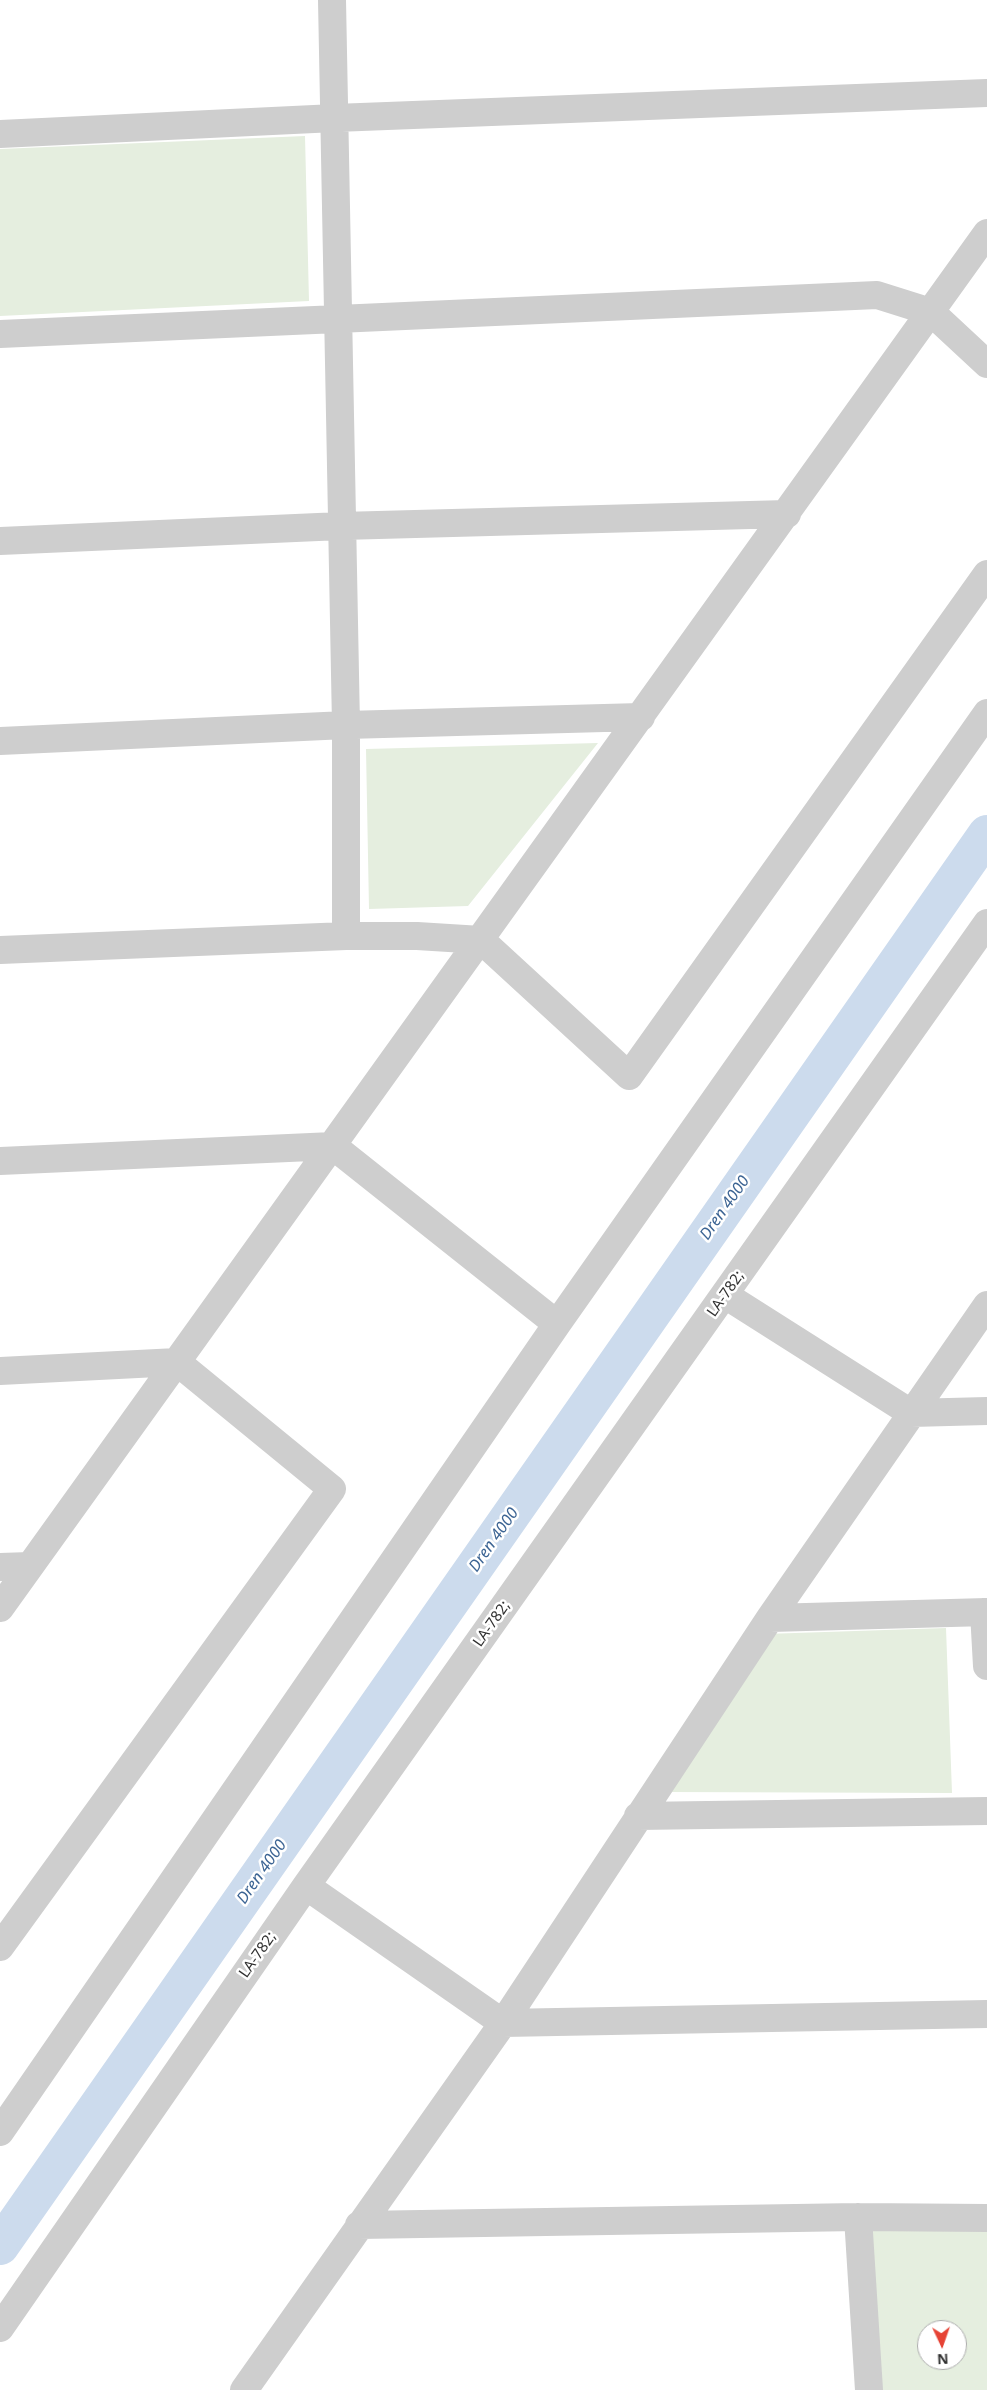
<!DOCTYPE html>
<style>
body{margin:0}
#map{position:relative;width:987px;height:2390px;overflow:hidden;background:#fff;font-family:"Noto Sans",sans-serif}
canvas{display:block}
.north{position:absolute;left:917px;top:2320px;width:50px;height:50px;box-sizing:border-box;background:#fff;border:1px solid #adadad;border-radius:50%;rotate:177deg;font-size:14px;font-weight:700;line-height:20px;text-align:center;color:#313131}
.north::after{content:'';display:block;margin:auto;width:18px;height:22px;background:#e64335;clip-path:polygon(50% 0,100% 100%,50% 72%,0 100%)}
</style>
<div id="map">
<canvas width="987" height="2390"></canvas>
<div class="north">N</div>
</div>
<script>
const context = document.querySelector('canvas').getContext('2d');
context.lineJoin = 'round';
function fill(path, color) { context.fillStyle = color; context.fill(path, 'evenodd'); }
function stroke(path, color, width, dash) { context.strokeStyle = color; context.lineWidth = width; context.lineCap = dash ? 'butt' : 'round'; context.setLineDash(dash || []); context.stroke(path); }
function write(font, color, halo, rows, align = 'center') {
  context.font = font + ' "Noto Sans",sans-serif'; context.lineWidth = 5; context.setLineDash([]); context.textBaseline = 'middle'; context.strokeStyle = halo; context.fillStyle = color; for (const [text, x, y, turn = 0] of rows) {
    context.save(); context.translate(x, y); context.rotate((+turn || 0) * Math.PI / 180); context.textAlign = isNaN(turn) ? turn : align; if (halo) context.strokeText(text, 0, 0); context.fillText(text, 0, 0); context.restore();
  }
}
const green = new Path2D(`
 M305,136L309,301L0,316V149Z
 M598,743L468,906L369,909L366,749Z
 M946,1628L952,1793L668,1792L765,1634Z
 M870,2227L987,2228V2390H878ZM927,2330H957V2360H927Z`);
const canal = new Path2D(`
 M0,2246L987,834`);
const minor = new Path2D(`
 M332,0L346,725V936
 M0,134L335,118L987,93
 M0,334L877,295L931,312L987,364
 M0,541L341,526L787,514
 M0,741L346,725L641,717
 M0,950L346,936H417L481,940L629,1076L987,574
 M0,1161L333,1146L557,1324
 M725,1295L911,1413L987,1411
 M0,1371L177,1362L332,1489L0,1947
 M0,1567L30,1566
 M0,1608L987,233
 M984,1612L987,1666
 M770,1618L987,1612
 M638,1816L987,1811
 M306,1886L503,2023L987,2014
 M0,2132L557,1324L987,713
 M858,2217L869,2390
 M359,2225L858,2217L987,2218
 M0,2328L306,1886L987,923
 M244,2390L503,2023L770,1618L987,1305`);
const streetNames = [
 ["LA-782;",726,1294,-55],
 ["LA-782;",492,1624,-55],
 ["LA-782;",258,1955,-55]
];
const waterNames = [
 ["Dren 4000",725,1208,-55],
 ["Dren 4000",494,1540,-55],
 ["Dren 4000",262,1872,-55]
];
fill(green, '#e5eedf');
stroke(canal, '#ccdbed', 38);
stroke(minor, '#cecece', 28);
write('15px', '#313131', '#fff', streetNames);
write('italic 16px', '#3d6594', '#fff', waterNames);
</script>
